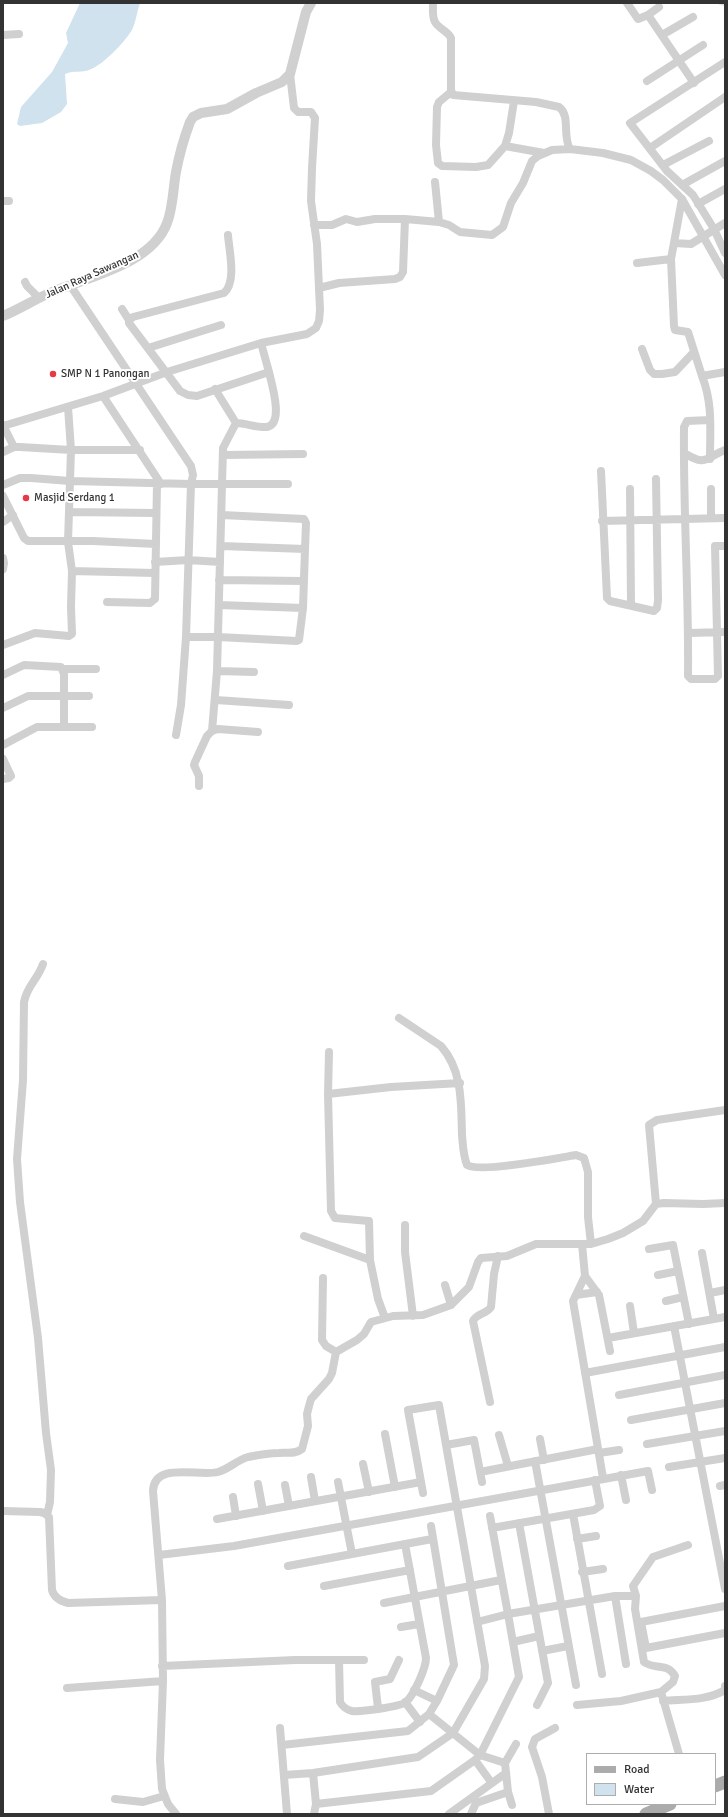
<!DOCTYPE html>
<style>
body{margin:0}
#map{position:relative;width:728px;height:1817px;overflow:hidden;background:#fff;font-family:Signika,sans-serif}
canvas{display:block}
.frame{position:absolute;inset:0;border:4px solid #333;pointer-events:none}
.legend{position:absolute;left:586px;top:1753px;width:130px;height:52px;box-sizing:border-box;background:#fff;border:1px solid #adadad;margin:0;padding:5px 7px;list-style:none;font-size:12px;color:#333}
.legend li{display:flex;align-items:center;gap:8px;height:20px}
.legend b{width:20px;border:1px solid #adadad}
</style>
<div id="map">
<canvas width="728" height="1817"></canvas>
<div class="frame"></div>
<ul class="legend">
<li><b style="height:5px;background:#ababab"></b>Road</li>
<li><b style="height:11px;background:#cfe2ee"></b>Water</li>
</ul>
</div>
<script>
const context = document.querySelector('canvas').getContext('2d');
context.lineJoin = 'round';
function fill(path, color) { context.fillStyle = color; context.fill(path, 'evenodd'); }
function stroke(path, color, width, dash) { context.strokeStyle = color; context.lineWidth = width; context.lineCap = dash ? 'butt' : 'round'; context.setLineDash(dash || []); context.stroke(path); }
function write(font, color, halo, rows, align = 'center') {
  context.font = font + ' Signika,sans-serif'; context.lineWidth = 4; context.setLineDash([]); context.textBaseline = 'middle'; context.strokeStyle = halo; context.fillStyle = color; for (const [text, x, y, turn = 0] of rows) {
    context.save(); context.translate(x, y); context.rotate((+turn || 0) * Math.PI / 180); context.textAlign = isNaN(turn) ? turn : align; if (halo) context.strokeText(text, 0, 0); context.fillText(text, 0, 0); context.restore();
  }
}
const water = new Path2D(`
 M80,3H140C137,11 136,22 132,30C124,43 103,65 89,70C82,73 75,70 65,74L67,104L61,112L42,123L20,126L17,124L21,107L52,72L68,43L66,33Z`);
const stream = new Path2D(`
 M718,3L725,5`);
const minor = new Path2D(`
 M433,3C433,9 432,17 435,22C439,29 448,31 451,38V90L453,95L536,102L559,107C571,116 562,136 570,149L603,153L631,160L651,171L663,180L682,199L725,275
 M627,3L638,19L648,15
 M659,7L648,15L694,83
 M3,35L19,34
 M662,35L693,17
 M725,62L630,123L667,171L693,195L714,229L725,253
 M647,81L703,45
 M451,92L439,102L437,107L436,145L438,163L442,166L476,167L488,165L505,146
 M514,101L509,133L505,146L544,153
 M650,148L725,97
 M663,165L709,141
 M435,182L439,222
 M682,185L725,161
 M682,199L671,259L674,326L675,330L688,332L702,376
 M3,201H9
 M698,204L725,189
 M314,225H332L346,219L357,222L375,219H405L439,222L449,225L460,232L492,235L503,227L511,203L523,183L532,161L538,156L552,150L570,149
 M228,235C229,250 237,282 224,293L133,317L129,320V323L180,391L188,395L197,396L269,372L261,343
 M674,243L691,244L725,223
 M637,263L671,259
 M25,282L27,286L39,298
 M70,285L191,466L193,475L191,484L186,637H218L297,641L299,640L303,608L305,549L221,546
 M319,288L339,283L395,279L400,277L403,272L405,219
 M122,309L129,320
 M148,348L221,325
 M642,349L650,370L654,374H662L675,372L693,353
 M215,389L236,423C246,423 257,428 267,427C284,424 272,385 269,372
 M103,396L161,484
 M710,420L687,421L684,427C683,510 689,593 688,676L691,679H715L718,676L715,546H725
 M236,423L223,448L217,671L212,731L218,729L258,732
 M3,425L14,447
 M3,426L103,396L167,372L261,343L307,334L316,328L319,321L320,310L317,244L311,201L312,168L315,118L311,112H298L294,108L290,74
 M3,452L14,447H20L71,450H140
 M684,453C707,467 704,458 725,450
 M224,455L303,454
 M710,459C710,429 713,404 702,376L725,372
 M601,471L607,598L610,601L654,611L657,608L658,600L656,479
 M3,485L20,478H31L70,481L191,484H288
 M630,489L631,605
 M3,496L24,538L28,541H93L156,544
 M69,512L156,513
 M222,515L304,519L306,523L305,549
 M711,518V489
 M602,521L725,518
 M3,522L13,515
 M3,558L4,563L3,569
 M155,562L188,560L220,562
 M72,571L155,573
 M219,580L304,581
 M107,602L150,603L155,599L157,483
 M219,605L303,608
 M689,633L725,632
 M3,645L35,633L69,636L72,634L71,607L72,571L68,542L71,450L68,407
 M63,669H96
 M217,671L254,672
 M3,675L24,665L61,667L64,674V727
 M216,700L289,705
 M3,708L28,696H89
 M176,735L181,705L186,637
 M3,745L37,727H92
 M3,759L11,776L9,778L3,779
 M199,786V776L194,765L195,762L207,736L212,731
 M43,964C38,979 27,986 24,1002L23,1080L17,1159L20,1202L38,1338L46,1433L51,1470L50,1502L47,1515
 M399,1018L441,1046C463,1071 461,1104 462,1135C463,1145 463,1155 467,1165C479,1173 558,1158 576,1155L584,1158L588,1172V1217L591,1244
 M329,1052L328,1094L331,1211L335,1218L369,1221L370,1260
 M328,1094L391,1087L460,1083
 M656,1204L649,1125L657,1120L725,1110
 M405,1225V1252L413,1316
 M304,1236L370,1260L378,1299L385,1318
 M582,1244L585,1276L599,1295L610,1351
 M649,1249L673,1245L689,1324
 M702,1253L714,1319
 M658,1275L678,1271
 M585,1276L573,1301L603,1478
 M323,1278L322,1340L326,1346L336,1352
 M445,1285L451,1305
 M710,1293L725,1290
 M576,1295L597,1292
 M666,1301L683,1297
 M630,1306L634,1333
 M674,1326L725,1589
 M608,1338L725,1317
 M585,1373L725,1347
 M619,1395L725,1375
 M490,1402L473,1321C477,1313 487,1314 491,1307L494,1274L498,1256
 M631,1420L725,1403
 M385,1434L395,1487
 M499,1435L508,1466
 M540,1439L544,1460
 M647,1444L725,1431
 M446,1445L474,1440L482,1482
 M599,1453L619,1450
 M535,1461L576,1685
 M363,1464L369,1492
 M669,1467L725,1458
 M480,1472L598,1449
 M621,1475L626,1500
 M311,1477L315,1501
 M338,1482L352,1554
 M258,1484L263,1511
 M285,1485L289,1506
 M720,1486L725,1485
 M233,1497L236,1516
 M3,1511L40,1512L44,1513L49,1517L52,1590C54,1598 60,1601 68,1603L162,1600L163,1681L160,1760L162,1789L168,1804L176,1814
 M573,1514L602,1674
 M217,1519L421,1482
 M519,1523L548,1683L537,1705
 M492,1528L594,1510L600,1506L595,1480
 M577,1539L596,1536
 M159,1555L234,1546L648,1471L652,1490
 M288,1566L432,1539
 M582,1572L603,1569
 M324,1586L410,1570
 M615,1596L626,1664
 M162,1600L153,1491C154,1461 199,1477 218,1472C229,1469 237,1460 248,1457C258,1455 269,1453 279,1453C287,1452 294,1455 302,1449L308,1426L307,1414L309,1406L311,1399L329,1379L332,1373L336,1352L357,1340L364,1334L371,1322L393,1316L423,1315L451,1305L469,1287L478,1262L481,1258L507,1256L536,1244H591L608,1239L623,1233L643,1221L656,1204L664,1203L703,1204L725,1203
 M384,1603L501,1580
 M725,1606L641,1622L646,1648L725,1633
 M477,1622L508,1614L490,1516
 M401,1627L419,1624
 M513,1642L539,1636
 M542,1651L568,1646
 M339,1660L340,1702C342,1706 347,1710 352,1711C360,1712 400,1707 406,1702C414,1695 426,1668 426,1658L405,1544
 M162,1666L295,1660H364
 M67,1688L163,1681
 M414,1690L437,1701
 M663,1701C683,1699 707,1701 725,1690V1686
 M405,1702L420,1722
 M577,1705L621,1701L661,1692
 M378,1708L375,1682L390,1679L399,1660
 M429,1714L480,1755L505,1763
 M280,1728L287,1814
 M282,1745L408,1731L429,1714L437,1701L454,1665L431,1526
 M679,1754L661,1692L673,1682L675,1676C667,1662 654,1670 644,1662L635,1609L636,1596L633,1586L653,1557L688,1545
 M475,1760L491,1782
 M313,1773L316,1804L314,1814
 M284,1775L313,1773L418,1757L453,1733L484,1679L485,1666L439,1405L408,1410L423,1493
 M115,1799L143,1802L164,1796
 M316,1804L431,1791L475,1760L480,1755L519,1677L508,1614L615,1596H636
 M512,1805L508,1792L505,1763L516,1744
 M449,1814L506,1773
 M471,1814L476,1803L508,1792
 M549,1814L542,1777L532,1747L535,1739L555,1728`);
const tertiary = new Path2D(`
 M3,316C20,309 35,299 52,292C88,277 152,264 167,223C173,208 173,189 176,172C179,156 184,138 190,122L193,117L201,113L227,109L256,93L282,82L290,74L306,12L311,3`);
const primary = new Path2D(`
 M715,1786L725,1782
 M646,1814L670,1804`);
const markers = [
 [53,374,4,"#e63946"],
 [26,498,4,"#e63946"]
];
const streetNames = [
 ["Jalan Raya Sawangan",92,275,-24]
];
const poiNames = [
 ["SMP N 1 Panongan",61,374],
 ["Masjid Serdang 1",34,498]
];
fill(water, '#cfe2ee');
stroke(stream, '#cfe2ee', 2);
stroke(minor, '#d0d0d0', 8);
stroke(tertiary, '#d0d0d0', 10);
stroke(primary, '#ababab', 13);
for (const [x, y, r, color] of markers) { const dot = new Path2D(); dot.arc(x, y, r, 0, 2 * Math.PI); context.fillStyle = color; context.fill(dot); stroke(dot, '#fff', 1.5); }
write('11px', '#333', '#fff', streetNames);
write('11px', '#333', '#fff', poiNames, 'left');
</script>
